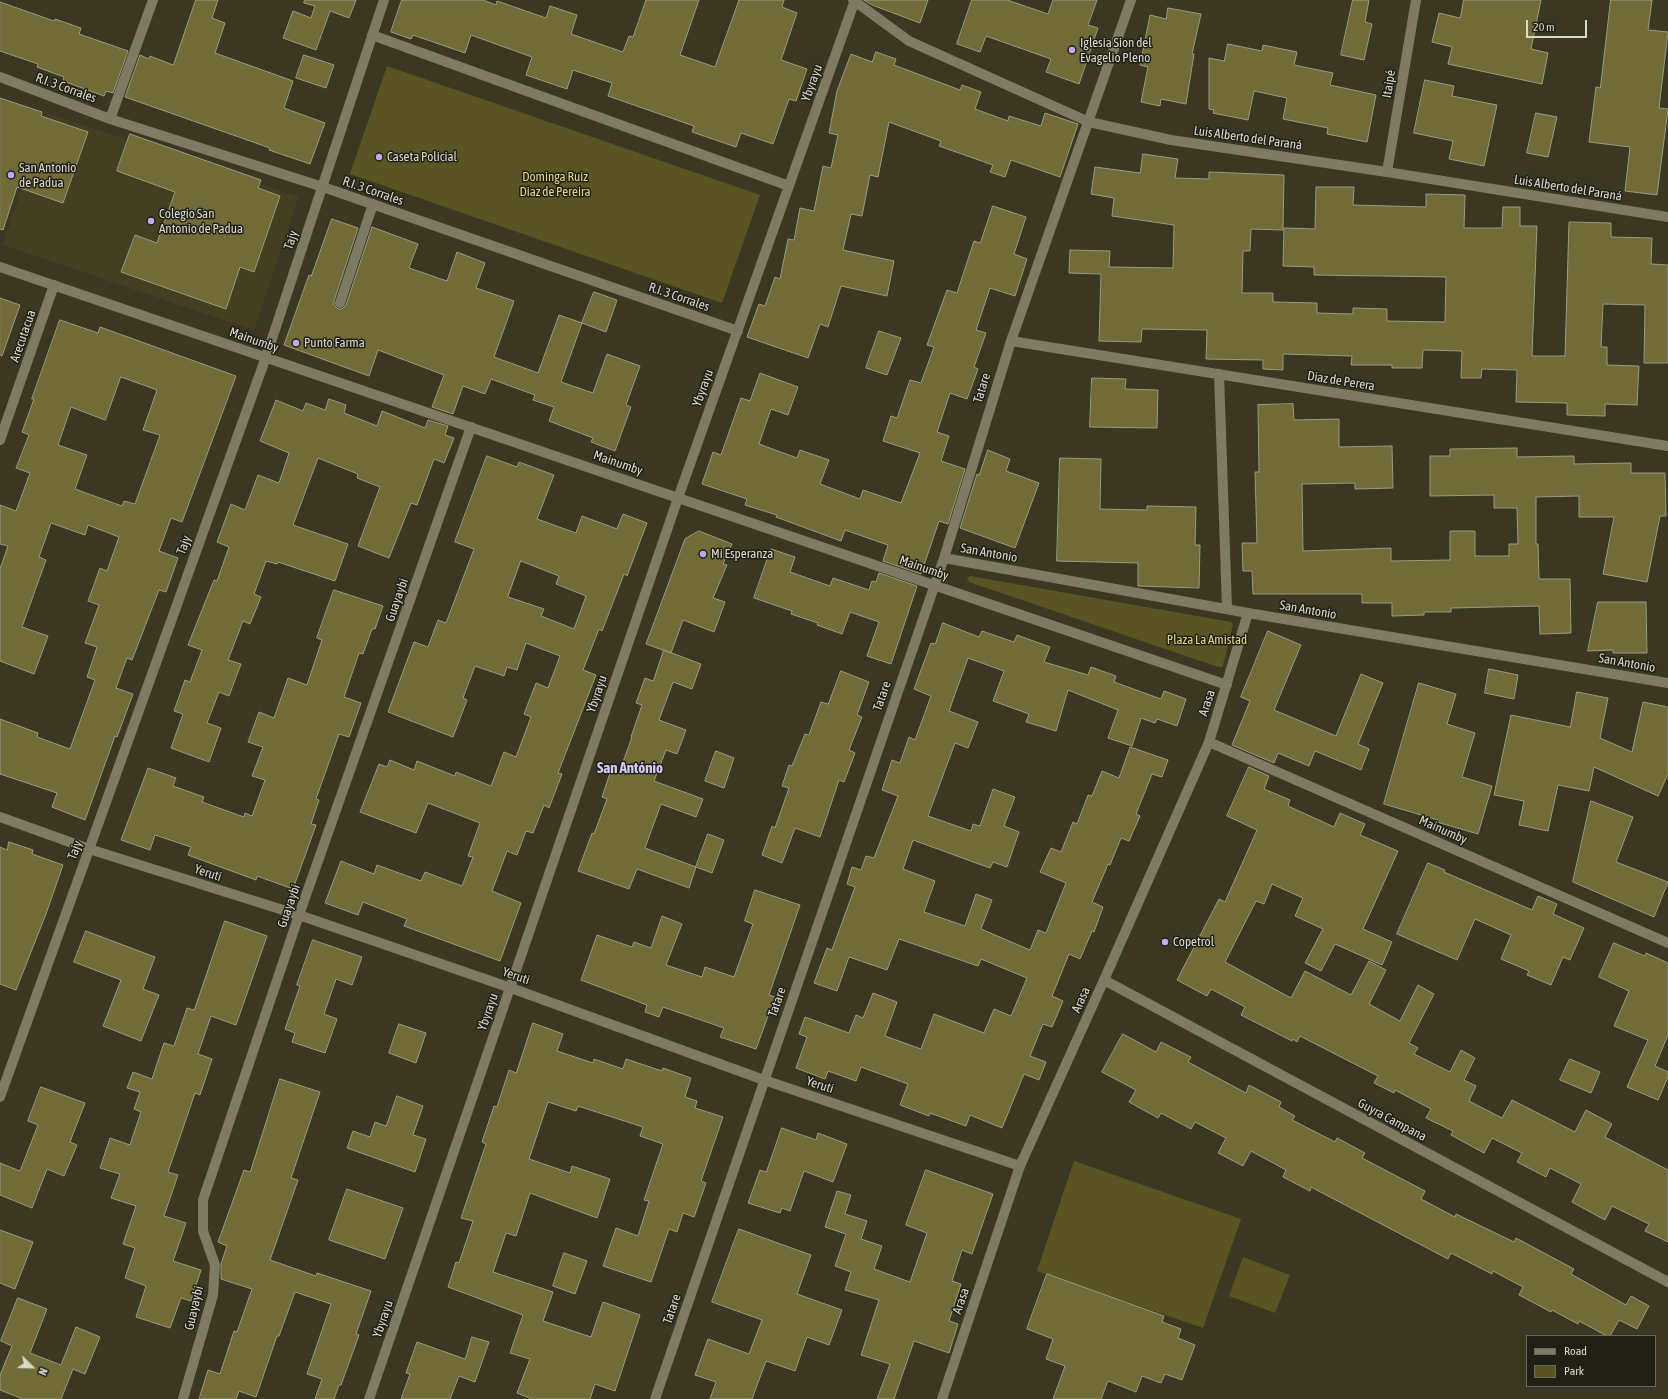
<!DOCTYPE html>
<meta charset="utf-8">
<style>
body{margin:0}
#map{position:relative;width:1668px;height:1399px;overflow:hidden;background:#3a3822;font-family:"Asap Condensed",sans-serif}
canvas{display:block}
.legend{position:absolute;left:1526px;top:1335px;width:130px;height:52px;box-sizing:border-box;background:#201f15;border:1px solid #6a695e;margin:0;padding:5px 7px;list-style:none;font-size:12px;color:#dad9cb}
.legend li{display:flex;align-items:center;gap:8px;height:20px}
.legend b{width:20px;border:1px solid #6a695e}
.north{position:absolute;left:12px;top:1347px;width:40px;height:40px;-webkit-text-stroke:3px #201f15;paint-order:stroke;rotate:113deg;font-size:11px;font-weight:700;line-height:16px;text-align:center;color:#dad9cb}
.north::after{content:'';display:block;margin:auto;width:14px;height:18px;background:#dad9cb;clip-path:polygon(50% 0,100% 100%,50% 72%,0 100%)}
.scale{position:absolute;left:1526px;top:20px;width:61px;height:18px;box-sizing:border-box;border:2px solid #dad9cb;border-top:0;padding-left:5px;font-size:12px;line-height:14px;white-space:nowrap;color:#dad9cb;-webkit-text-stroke:3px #201f15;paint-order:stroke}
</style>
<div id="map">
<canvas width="1668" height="1399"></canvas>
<ul class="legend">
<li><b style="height:5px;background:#7e7b63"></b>Road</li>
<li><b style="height:11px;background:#5a5422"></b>Park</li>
</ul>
<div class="north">N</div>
<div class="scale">20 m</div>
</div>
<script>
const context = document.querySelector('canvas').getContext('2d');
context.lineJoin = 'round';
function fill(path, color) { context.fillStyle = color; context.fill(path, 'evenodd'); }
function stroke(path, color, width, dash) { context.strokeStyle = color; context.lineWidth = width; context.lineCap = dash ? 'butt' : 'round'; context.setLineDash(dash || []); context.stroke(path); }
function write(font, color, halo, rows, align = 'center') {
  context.font = font + ' "Asap Condensed",sans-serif'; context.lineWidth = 3; context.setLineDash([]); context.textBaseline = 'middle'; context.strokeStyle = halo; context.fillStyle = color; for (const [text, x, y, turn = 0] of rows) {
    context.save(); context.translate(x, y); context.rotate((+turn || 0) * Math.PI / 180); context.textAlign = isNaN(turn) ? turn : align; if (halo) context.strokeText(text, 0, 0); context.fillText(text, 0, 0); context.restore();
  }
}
const built = new Path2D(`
 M47,113L298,197L254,330L3,245Z`);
const green = new Path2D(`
 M387,66L760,195L722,303L350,174Z
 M970,576L1231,622L1233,625L1223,665L1222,667H1218L969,582L967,578Z
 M1074,1161L1241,1219L1203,1328L1037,1271Z
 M1243,1257L1290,1275L1275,1313L1229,1296Z`);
const building = new Path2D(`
 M196,0H218L212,18L225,23L215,53L293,81L284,108L325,123L310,164L269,150L270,148L125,97L140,55L149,59L150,56L173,65Z
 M305,0H356L349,18L330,11L316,50L283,38L293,11L311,18L315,6L304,3Z
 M402,0H483L496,5L497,1L546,18L550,6L577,15L571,34L623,52L629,36L633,37L646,0H699L680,55L715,67L739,0H784L782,7L797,13L781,60L807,69L796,101L789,99L773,144L741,133L736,147L692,132L694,126L608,96L612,83L573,70L567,89L526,75L532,57L471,35L465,53L413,35L411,39L391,32Z
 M864,0H928L920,23L872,5Z
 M972,0H1007L1048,14L1053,0H1097L1088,25L1098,28L1079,84L1046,72L1051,59L986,36L980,52L957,44Z
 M1353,0H1369L1365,22L1372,24L1364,60L1341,55Z
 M1464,0H1541L1531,49L1548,53L1542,84L1448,64L1452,47L1432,42L1439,13L1460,18Z
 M1611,0H1652L1648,30L1668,32L1659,108L1668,109L1657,195L1625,191L1630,147L1589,142L1596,87L1600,88Z
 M0,2L54,21L55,19L81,28L79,34L128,51L113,93L106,91L104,96L63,81L64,77L37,67L38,64L0,51Z
 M1168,8L1201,14L1192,54H1194L1186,104L1161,99L1160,106L1141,102L1148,67L1140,65L1150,15L1166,19Z
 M1228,44L1262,51L1263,45L1297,52L1294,65L1333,73L1330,85L1376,95L1367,142L1327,134L1328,128L1283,119L1287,98L1254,91L1248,120L1213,113L1214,110L1209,109V58L1224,61Z
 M876,52L896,59L894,65L960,90L962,85L981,92L975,109L1008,121L1009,116L1041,126L1045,113L1078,124L1060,177L1011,160L1005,177L990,172L993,165L939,146L941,141L889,122L878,177L870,175L862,216L851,214L843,250L894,261L887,296L841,286L828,327L820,324L808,358L747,337L759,304L765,306L775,277L780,279L788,239L794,240L800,208L814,211L823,166L831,168L838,135L829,133L837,91L851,54L872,62Z
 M304,55L334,65L326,88L296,78Z
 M1425,80L1454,86L1452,96L1497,105L1484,166L1449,159L1453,141L1414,133Z
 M0,98L42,112L41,116L88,132L63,203L17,187L3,230L0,229Z
 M1536,113L1557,117L1548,157L1527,153Z
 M130,134L261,180L258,188L280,196L254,272L240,267L226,309L121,272L135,235L157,243L175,192L117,171Z
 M1143,154L1178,159L1175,178L1209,179V172L1284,175L1283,230L1251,229L1250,251H1243L1242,293H1273V302L1317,303V313L1353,314V308L1387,309V321L1445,322L1446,277L1314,275V267L1283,266L1284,228L1315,229L1316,187H1354L1353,205L1426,207V194L1465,195L1464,228H1502L1503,207H1520V226H1537L1532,356H1565L1569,222L1611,223V237L1652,238L1651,264L1668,265V363H1644L1645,305L1603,304L1601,347H1607V365L1639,366L1637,405L1605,404V416L1567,415V403L1516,402L1517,370L1482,369L1481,378H1461L1462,351L1423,350L1422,368H1392V365H1351L1352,356L1283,354V370L1263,369V360L1206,359L1207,330L1142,329L1141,342L1099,341L1101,274L1069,273L1070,250L1110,251L1109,267L1173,268L1174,225L1112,216L1114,198L1091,194L1095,167L1140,173Z
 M993,206L1026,217L1014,254L1027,259L1015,296L990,288L976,330L986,333L974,367L978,369L967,399L950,393L937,432L949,436L941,461L965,469L948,524L939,521L921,574L883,561L888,545L845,530L841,541L776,517L777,515L745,505L747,499L702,484L713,452L721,455L741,398L750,401L760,373L798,387L788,415L771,409L759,444L797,458L800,450L829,460L820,484L860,499L863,490L901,503L920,453L883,441L891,416L897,418L910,380L921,383L934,347L927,345L947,290L957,293L974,241L980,243Z
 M332,219L358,228L334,301V305L338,309H342L346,305L372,227L418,244L409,268L447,281L457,252L485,263L476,288L514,301L494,357L538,373L559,315L582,323L561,382L593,393L607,354L640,366L626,405L631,407L615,451L591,442L593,438L549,421L554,407L533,400L535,395L491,379L485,394L463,386L453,414L432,407L444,375L378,350L369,376L284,345L309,275L311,276Z
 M594,292L617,300L606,332L582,323Z
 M0,298L20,305L2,356L0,355Z
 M60,320L98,333L100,327L236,376L182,522L171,518L159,551L178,558L166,592L159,590L132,660L127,658L116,688L133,694L117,737L115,736L85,820L52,807L57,793L0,774V719L38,733L37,737L70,749L95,680L87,677L97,647L85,643L99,605L88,601L100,568L107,571L119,537L88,525L85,535L51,523L39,557L46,560L22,627L48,636L34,674L0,661V569L8,546L0,544V505L16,511L30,473L16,468L29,435L22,432L34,399H32ZM121,377L157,390L143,430L160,435L135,504L124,501L122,506L75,489L87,455L58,445L71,407L105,420Z
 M879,331L901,338L887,375L866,368Z
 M1092,378L1126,379L1125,389L1158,390L1157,428L1090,427Z
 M329,399L346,405L344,413L377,426L382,411L425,428L428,420L448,426L445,435L454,438L444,463L434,459L417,505L411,503L389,558L358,546L380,487L357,478L358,474L318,458L293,525L348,544L335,581L278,562L277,564L266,561L254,594L261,597L250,624L243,621L228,660L241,664L229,696L219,692L207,723L221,728L209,762L171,748L183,714L174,711L185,680L190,682L202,650L188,645L214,580L217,581L229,547L217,542L231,504L245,510L258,475L279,483L289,453L260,441L276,400L303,411L306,403L325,410Z
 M1293,404L1294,420L1339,419V447L1392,446L1393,488L1355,489V483L1302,484L1303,551L1391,548V561L1450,560V531H1475V556H1509V544H1518L1517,508H1494V495L1430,496V456H1450V449L1517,448V457L1574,456V464L1631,463V473H1665L1666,516H1660L1647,582L1603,574L1614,517H1579V496L1536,497V544H1538L1539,579H1570L1571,633L1540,634L1539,606L1451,608V612H1424V615L1392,616V603H1362V594H1253L1252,571H1243L1242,543H1257L1255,472H1259L1258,405Z
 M988,450L1010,459L1006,471L1039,483L1015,548L960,528L977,474L979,475Z
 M487,456L517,467L519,462L554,475L537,519L576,533L582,516L617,529L623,514L647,523L627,576L624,574L602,631L599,629L583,670L596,675L558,773L562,774L549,808L544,805L533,833L526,831L517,855L507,851L492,891L521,903L500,961L404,926L407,919L363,902L358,915L325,903L341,861L374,874L377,865L421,881L425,872L462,886L473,857L468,856L480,823L428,803L416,833L360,812L379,764L387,767L390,760L414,770L417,761L455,776L456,772L491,786L504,752L516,757L531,717L524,714L536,683L548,688L560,656L526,643L517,670L507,667L504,676L475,666L463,698L467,700L453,737L388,712L414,642L428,647L438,620L446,623L474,549L455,542ZM521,561L559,576L556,584L586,596L574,629L541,616L544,609L508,597Z
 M1060,458L1101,459L1100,509L1147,510V506L1196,507L1195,545H1200L1199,588L1138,586V563L1057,561Z
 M699,531L732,544L723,564L727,565L713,598L725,602L714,632L683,620L671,653L646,644L685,539Z
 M771,549L795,557L790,572L830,586L833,578L869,590L872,581L876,582L879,573L917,586L891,664L867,656L879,622L850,612L842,634L817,625L818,623L791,614L792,611L754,598Z
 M334,590L383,606L375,629H372L363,654L359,653L344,697L361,703L349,737L339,734L316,799L319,800L311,824L316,825L293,889L257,876L256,880L188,855L191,847L155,835L150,850L121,840L148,768L176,778L173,786L204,797L202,802L244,817L245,813L252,816L265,780L252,776L263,747L248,742L259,712L274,718L288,678L307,685L322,640L317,638Z
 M1598,602H1646L1647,653H1613V650L1588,651Z
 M943,623L979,637L982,631L1014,642L1017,635L1050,647L1044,662L1088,675L1091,667L1116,676L1114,682L1161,699L1164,691L1186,699L1177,726L1157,719L1155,723L1141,718L1132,746L1108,738L1118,710L1068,690L1056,731L1026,722L1029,714L993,701L1004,671L968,658L949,711L978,722L968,748L955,743L928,816L971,831L973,824L980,826L993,789L1015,797L1004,826L1019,832L1007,867L993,862L990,868L913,840L903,869L935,881L924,912L965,926L976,894L992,900L981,929L1030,950L1038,930L1046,933L1066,883L1040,872L1051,848L1061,852L1073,822L1077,824L1088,795L1092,796L1102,771L1119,778L1130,747L1168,760L1162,777L1152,774L1136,814L1140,816L1129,841L1121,838L1110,865L1108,864L1092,902L1103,907L1094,932L1092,931L1080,959L1069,954L1052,996L1063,1001L1052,1027L1043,1024L1030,1056L1046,1062L1039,1080L1024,1074L1002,1128L970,1115L966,1126L930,1113L929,1116L900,1105L908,1084L861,1067L856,1081L828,1071L825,1079L796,1068L807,1037L799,1034L805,1017L849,1033L856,1015L863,1018L873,993L897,1002L885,1036L921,1049L934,1014L984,1033L994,1009L1011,1016L1027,978L981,959L978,966L899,939L887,970L849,957L837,991L814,983L827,948L832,950L855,887L847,884L852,867L861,870L866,856L874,858L898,796L882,790L892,760L900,763L909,737L915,740L931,696L914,689L931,643L935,644Z
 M1268,631L1301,645L1274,710L1336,736L1361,674L1383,683L1358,744L1369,749L1361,770L1315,751L1309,766L1278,753L1274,763L1232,745L1250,701L1241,697Z
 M664,650L701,664L692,689L673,682L659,720L686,730L677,754L666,750L654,781L703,799L696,817L661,804L645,848L696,867L689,888L637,869L629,889L578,871L592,833L594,834L607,799L602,797L611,770L619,773L632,737H631L642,705L636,703L645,678L653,681Z
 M1489,669L1518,675L1514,699L1485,693Z
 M841,671L869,682L857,715L862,717L849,750L855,753L844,782L839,780L820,837L795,828L782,863L762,855L772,826L775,828L789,788L782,786L789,765L792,766L805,734L809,735L821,702L828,704Z
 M1419,683L1456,694L1447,724L1475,733L1462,777L1492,786L1478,834L1437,822L1438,820L1384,804Z
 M1577,692L1608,698L1600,738L1632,752L1643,702L1668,707V774L1658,796L1594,767L1589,791L1558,785L1548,831L1519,825L1524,801L1494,795L1511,715L1570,727Z
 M716,751L734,758L724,788L705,781Z
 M1249,767L1269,776L1264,789L1290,800L1288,806L1334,827L1340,813L1365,824L1360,835L1398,851L1363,929L1392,942L1382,965L1335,944L1321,971L1305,963L1323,929L1295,916L1303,898L1272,884L1264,904L1256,901L1225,962L1291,998L1305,971L1351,995L1369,961L1386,970L1369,1004L1400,1021L1418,985L1434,994L1409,1043L1418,1048L1414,1054L1450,1072L1461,1050L1475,1058L1464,1080L1476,1086L1469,1101L1502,1118L1512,1100L1575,1132L1586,1110L1612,1124L1605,1137L1668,1170V1242L1645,1231L1649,1224L1612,1206L1605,1220L1572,1202L1581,1184L1550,1168L1546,1177L1517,1162L1522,1153L1492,1138L1484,1153L1451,1135L1453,1131L1426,1118L1431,1109L1395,1090L1394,1093L1374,1083L1378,1076L1300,1036L1297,1042L1293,1039L1292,1041L1241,1015L1245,1007L1211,989L1207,996L1177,980L1219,899L1225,902L1257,830L1227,816Z
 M1591,801L1633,817L1616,862L1668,882L1654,917L1573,882Z
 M708,834L724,840L712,873L696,867Z
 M9,842L33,850L32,854L63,865L46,914L16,990L0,984V847L7,850Z
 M1428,863L1445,870L1444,872L1532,910L1538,896L1557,904L1553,914L1584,928L1570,960L1563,957L1551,985L1527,975L1529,971L1501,959L1511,935L1475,919L1457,960L1397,934Z
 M755,890L800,905L769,995L775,997L756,1049L720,1037L724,1028L663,1007L659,1017L645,1012L647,1005L581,980L597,935L632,947L634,942L651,948L662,916L682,924L666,965L702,977L705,967L734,977L753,924L745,921Z
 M225,921L267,936L236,1025L211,1016L198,1054L212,1059L200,1095L195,1093L168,1172L178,1175L164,1216L186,1223L173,1261L201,1270L191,1301L181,1298L170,1328L136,1317L146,1286L125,1278L135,1248L123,1244L136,1206L111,1198L120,1174L100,1168L110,1138L130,1145L141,1112L134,1109L140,1092L127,1088L133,1072L152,1079L164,1043L174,1046L187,1008L194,1010Z
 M86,931L155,957L143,989L159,995L141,1041L103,1026L121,980L74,962Z
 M313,940L362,957L352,985L336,979L324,1014L337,1019L325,1053L292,1042L295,1033L285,1029L300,986L297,985Z
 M1614,943L1645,956L1646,953L1668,963V1035L1655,1066L1668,1072V1077L1658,1100L1627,1087L1648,1040L1614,1026L1629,991L1599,977Z
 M533,1023L563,1034L557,1051L593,1063L594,1059L623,1069L626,1059L662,1071L663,1068L691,1078L685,1097L697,1101L695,1108L723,1117L701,1181L706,1183L694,1217L683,1213L677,1232L669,1229L651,1282L603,1266L616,1228L638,1236L649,1201L644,1200L663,1144L640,1136L643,1127L578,1106L576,1111L548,1102L529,1159L570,1173L572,1166L610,1179L597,1218L530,1193L516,1236L506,1233L493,1272L553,1292L543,1321L591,1337L603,1302L640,1315L615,1391L595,1384L590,1399H532L517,1393L530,1359L510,1353L523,1315L448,1287L456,1262L459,1263L473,1221L461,1218L486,1144L482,1142L494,1106L497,1107L509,1070L516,1073Z
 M399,1024L426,1033L416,1063L389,1053Z
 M1123,1034L1156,1052L1161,1042L1191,1057L1188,1062L1246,1093L1249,1085L1281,1102L1279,1107L1295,1116L1292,1120L1335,1142L1337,1138L1365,1153L1362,1158L1425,1191L1421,1199L1455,1217L1456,1214L1514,1242L1516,1238L1574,1269L1571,1274L1626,1305L1631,1296L1649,1306L1637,1329L1619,1320L1610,1336H1607L1579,1321L1578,1324L1552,1310L1551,1312L1519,1295L1523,1287L1493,1271L1492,1274L1451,1253L1448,1259L1311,1187L1310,1191L1283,1177L1286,1170L1251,1151L1243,1166L1218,1153L1226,1138L1195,1122L1191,1129L1161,1113L1158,1118L1129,1102L1136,1090L1102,1072Z
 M1570,1059L1600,1072L1591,1093L1560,1080Z
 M280,1079L320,1092L291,1178L298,1180L270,1260L316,1276L317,1273L371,1291L356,1334L359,1335L341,1385H339L334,1399H315L322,1379L307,1374L331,1304L295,1292L279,1336H277L256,1397L239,1391L236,1399H199L208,1370L220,1374L234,1331L237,1332L252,1289L221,1279V1264L227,1246L218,1242L244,1170L250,1172Z
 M41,1087L85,1103L70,1142L77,1145L64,1176L47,1169L32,1208L0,1195V1163L20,1171L38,1125L28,1121Z
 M397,1096L423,1106L413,1135L426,1139L415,1172L347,1148L353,1131L370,1137L375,1122L386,1126Z
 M782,1128L816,1140L818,1133L847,1144L833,1182L804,1171L790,1211L782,1208L780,1213L748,1203L760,1170L766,1172Z
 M926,1170L993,1194L972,1254L962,1250L952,1281L961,1284L949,1321L958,1324L949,1353L914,1341L894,1399H877L890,1364L861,1355L879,1300L845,1290L851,1272L835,1266L846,1234L825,1227L837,1191L851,1195L845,1214L867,1221L861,1239L882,1246L874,1269L910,1282L927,1233L906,1225Z
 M347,1189L403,1208L385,1259L329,1240Z
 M739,1229L811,1255L797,1294L842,1310L829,1345L807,1337L795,1371L766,1361L752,1399H710L716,1382L695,1375L708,1339L749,1354L762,1320L712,1302Z
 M0,1230L33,1242L15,1289L0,1283Z
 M564,1253L587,1261L575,1294L553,1286Z
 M1047,1274L1164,1316L1162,1322L1181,1329L1178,1338L1195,1345L1182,1380L1165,1374L1161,1383L1142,1376L1136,1392L1108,1381L1101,1399H1053L1065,1366L1046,1359L1053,1339L1027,1329Z
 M18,1298L47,1309L30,1353L61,1365L76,1327L100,1337L85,1374L73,1369L61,1399H23L0,1390V1375L12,1346L1,1341Z
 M472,1337L489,1342L475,1382L459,1376L450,1399H401L410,1374L406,1373L417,1342L465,1359Z`);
const lane = new Path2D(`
 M340,303L373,204`);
const street = new Path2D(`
 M372,35L789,186
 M0,77L110,119L323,187L738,331
 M110,119L153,0
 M1387,172L1416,0
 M0,267L1227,685
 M1011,341L1668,446
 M1219,374L1227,608
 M0,440L54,285
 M944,558L1248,613L1668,683
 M1209,742L1668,943
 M1104,980L1209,742L1248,613
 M183,1399L213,1295L215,1265L203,1231V1200L299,915L471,427
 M369,1399L678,498L855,0
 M655,1399L944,558L1011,341L1131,0
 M942,1399L1020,1166`);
const secondary = new Path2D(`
 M853,0L909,41L1089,122L1171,140L1387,172L1668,217
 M0,817L89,849L299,915L511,988L764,1080L1020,1166L1104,980L1668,1282
 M0,1097L266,357L384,0`);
const markers = [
 [1072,50,4,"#bfa9f4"],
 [379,157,4,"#bfa9f4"],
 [11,175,4,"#bfa9f4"],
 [151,221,4,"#bfa9f4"],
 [296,343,4,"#bfa9f4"],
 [703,554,4,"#bfa9f4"],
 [1165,942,4,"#bfa9f4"]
];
const poiNames = [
 ["Iglesia Sion del",1080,43],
 ["Evagelio Pleno",1080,58],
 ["Caseta Policial",387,157],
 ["San Antonio",19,168],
 ["de Padua",19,183],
 ["Colegio San",159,214],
 ["Antonio de Padua",159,229],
 ["Punto Farma",304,343],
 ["Mi Esperanza",711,554],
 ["Copetrol",1173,942]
];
const streetNames = [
 ["Ybyrayu",812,83,-70],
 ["Itaipé",1389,84,-81],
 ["R.I. 3 Corrales",66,88,20],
 ["Luis Alberto del Paraná",1248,138,8],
 ["Luis Alberto del Paraná",1568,188,9],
 ["R.I. 3 Corrales",373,191,19],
 ["Tajy",291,240,-72],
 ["R.I. 3 Corrales",679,297,19],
 ["Arecutacua",23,336,-71],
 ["Mainumby",254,340,19],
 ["Diaz de Perera",1341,381,9],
 ["Ybyrayu",703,388,-70],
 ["Tatare",982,388,-73],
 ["Mainumby",618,463,19],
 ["Tajy",184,545,-70],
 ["San Antonio",989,553,10],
 ["Mainumby",924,568,19],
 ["Guayaybi",397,600,-71],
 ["San Antonio",1308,610,10],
 ["San Antonio",1627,663,10],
 ["Ybyrayu",597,694,-71],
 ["Tatare",882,696,-71],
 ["Arasa",1207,703,-72],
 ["Mainumby",1443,830,24],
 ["Tajy",75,850,-70],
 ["Yeruti",208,873,18],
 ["Guayaybi",289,906,-71],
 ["Yeruti",516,976,19],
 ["Arasa",1081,1000,-66],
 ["Tatare",777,1002,-71],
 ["Ybyrayu",488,1012,-71],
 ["Yeruti",820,1085,18],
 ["Guyra Campana",1392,1120,28],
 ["Arasa",961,1301,-71],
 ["Guayaybi",194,1308,-77],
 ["Tatare",672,1309,-71],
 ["Ybyrayu",383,1319,-71]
];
const parkNames = [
 ["Dominga Ruiz",555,177],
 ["Diaz de Pereira",555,192],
 ["Plaza La Amistad",1207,640]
];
const quarterNames = [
 ["San António",630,768]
];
fill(built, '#434022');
fill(green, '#5a5422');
fill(building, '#716b38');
stroke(building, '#9c9a81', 1);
stroke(lane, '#7e7b63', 10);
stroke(street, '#7e7b63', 10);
stroke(secondary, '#7e7b63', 10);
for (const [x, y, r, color] of markers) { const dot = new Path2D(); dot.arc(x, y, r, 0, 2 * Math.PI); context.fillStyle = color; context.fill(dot); stroke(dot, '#201f15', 1.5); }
write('13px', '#dad9cb', '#201f15', poiNames, 'left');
write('13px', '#dad9cb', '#201f15', streetNames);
write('13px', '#e0d888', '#201f15', parkNames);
write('bold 15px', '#d6cbf6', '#201f15', quarterNames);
</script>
